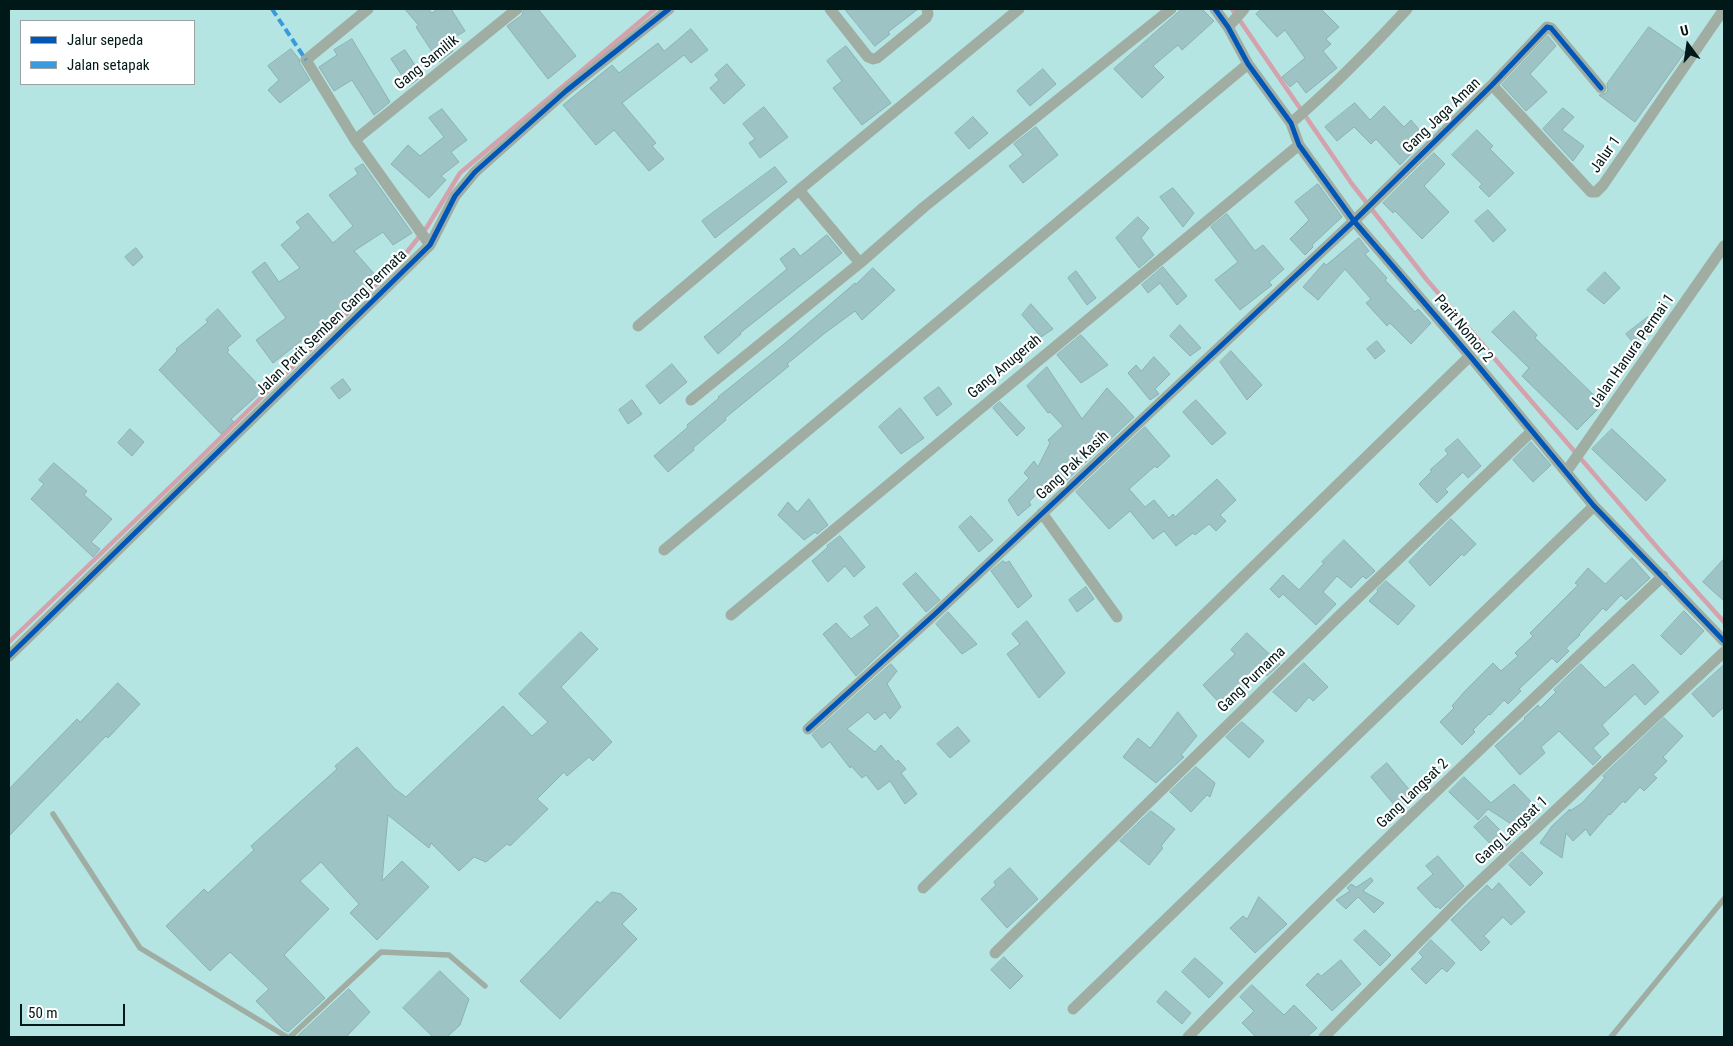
<!DOCTYPE html>
<style>
body{margin:0}
#map{position:relative;width:1733px;height:1046px;overflow:hidden;background:#b4e5e2;font-family:"Roboto Condensed",sans-serif}
canvas{display:block}
.frame{position:absolute;inset:0;border:10px solid #001817;pointer-events:none}
.legend{position:absolute;left:20px;top:20px;width:175px;height:65px;box-sizing:border-box;background:#fff;border:1px solid #99a3a2;margin:0;padding:6px 9px;list-style:none;font-size:15px;color:#001817}
.legend li{display:flex;align-items:center;gap:10px;height:25px}
.legend b{width:25px;border:1px solid #99a3a2}
.north{position:absolute;left:1663px;top:20px;width:50px;height:50px;-webkit-text-stroke:4px #fff;paint-order:stroke;rotate:346deg;font-size:14px;font-weight:700;line-height:20px;text-align:center;color:#001817}
.north::after{content:'';display:block;margin:auto;width:18px;height:22px;background:#001817;clip-path:polygon(50% 0,100% 100%,50% 72%,0 100%)}
.scale{position:absolute;left:20px;top:1004px;width:105px;height:22px;box-sizing:border-box;border:2px solid #001817;border-top:0;padding-left:6px;font-size:15px;line-height:18px;white-space:nowrap;color:#001817;-webkit-text-stroke:4px #fff;paint-order:stroke}
</style>
<div id="map">
<canvas width="1733" height="1046"></canvas>
<div class="frame"></div>
<ul class="legend">
<li><b style="height:6px;background:#0057b8"></b>Jalur sepeda</li>
<li><b style="height:6px;background:#399adf"></b>Jalan setapak</li>
</ul>
<div class="north">U</div>
<div class="scale">50 m</div>
</div>
<script>
const context = document.querySelector('canvas').getContext('2d');
context.lineJoin = 'round';
function stroke(path, color, width, dash) { context.strokeStyle = color; context.lineWidth = width; context.lineCap = dash ? 'butt' : 'round'; context.setLineDash(dash || []); context.stroke(path); }
function fill(path, color) { context.fillStyle = color; context.fill(path, 'evenodd'); }
function write(font, color, halo, rows, align = 'center') {
  context.font = font + ' "Roboto Condensed",sans-serif'; context.lineWidth = 4.5; context.setLineDash([]); context.textBaseline = 'middle'; context.strokeStyle = halo; context.fillStyle = color; for (const [text, x, y, turn = 0] of rows) {
    context.save(); context.translate(x, y); context.rotate((+turn || 0) * Math.PI / 180); context.textAlign = isNaN(turn) ? turn : align; if (halo) context.strokeText(text, 0, 0); context.fillText(text, 0, 0); context.restore();
  }
}
const stream = new Path2D(`
 M1232,9L1352,184L1427,280L1662,553L1724,622
 M9,642L198,460L399,262L427,227L460,173L655,9`);
const building = new Path2D(`
 M405,9H428L432,13L438,9H451L465,31L447,42L453,51L439,62L416,27L418,25Z
 M524,9H538L576,56L548,79L507,26L522,15Z
 M845,9H918L888,32L890,34L875,46Z
 M1182,9H1202L1214,21L1182,50L1178,45L1153,66L1164,77L1142,98L1114,69Z
 M1262,9H1321L1339,27L1326,39L1331,44L1323,51L1337,68L1306,93L1297,81L1290,87L1282,77L1305,58L1285,30L1277,37L1256,14Z
 M1649,27L1685,52L1635,122L1599,95L1606,93L1608,90L1607,84Z
 M691,29L708,50L691,63L684,55L622,103L656,143L652,146L664,159L649,171L614,130L596,145L563,105L612,65L619,73L658,43L664,51Z
 M1548,36L1556,46L1530,74L1547,92L1526,111L1502,85Z
 M352,39L390,102L374,115L352,80L334,91L319,67L337,55L334,50Z
 M846,46L891,103L862,125L833,88L842,81L827,61Z
 M291,49L299,59L300,64L310,80L280,103L268,90L279,80L268,66Z
 M405,50L422,76L409,86L391,59Z
 M727,64L745,85L724,104L710,88L719,80L715,75Z
 M1043,69L1056,84L1030,106L1017,91Z
 M1355,103L1370,120L1384,106L1404,127L1411,120L1426,138L1400,165L1376,139L1371,144L1354,127L1337,141L1325,127Z
 M764,107L788,137L760,158L749,143L755,139L743,124Z
 M1563,108L1574,117L1562,130L1584,146L1573,161L1543,129Z
 M442,109L467,140L451,152L459,162L441,176L446,180L429,198L391,164L408,145L420,156L444,137L429,118Z
 M973,117L988,133L969,149L955,133Z
 M1036,127L1058,155L1023,183L1009,166L1023,155L1014,144Z
 M1477,130L1493,146L1490,149L1514,173L1489,197L1479,187L1482,184L1452,155Z
 M1434,153L1445,164L1424,186L1449,212L1422,239L1395,211L1393,213L1383,203Z
 M363,164L412,233L393,245L383,232L354,251L377,277L342,310L344,312L320,331L318,328L273,363L256,340L286,318L252,272L265,262L279,282L300,268L281,245L301,228L296,222L308,213L333,243L353,226L329,195L358,174L355,169Z
 M775,167L787,182L715,238L702,221Z
 M1318,184L1342,217L1312,245L1313,247L1305,255L1290,239L1309,220L1295,202Z
 M1173,188L1194,213L1183,227L1160,197Z
 M1488,210L1506,230L1493,242L1475,221Z
 M1227,214L1255,251L1263,245L1284,269L1269,282L1272,285L1240,310L1215,280L1238,262L1211,227Z
 M1138,217L1149,228L1141,238L1154,255L1139,268L1116,238Z
 M827,235L842,253L740,333L741,334L718,354L704,337L787,269L780,259L794,248L800,256Z
 M1359,238L1369,251L1365,254L1387,278L1385,280L1415,312L1418,309L1431,323L1411,344L1390,323L1387,326L1366,303L1371,299L1345,269L1318,300L1303,287L1324,263L1326,265Z
 M136,248L143,257L133,266L125,257Z
 M1163,267L1187,296L1177,305L1160,283L1148,293L1142,285Z
 M873,268L895,290L862,320L855,311L825,333L787,364L789,366L725,418L726,420L693,448L694,450L668,472L654,456L688,427L687,425L719,398L718,397L783,345L855,283L856,284Z
 M1076,271L1096,298L1087,305L1068,278Z
 M1605,272L1620,288L1604,304L1587,290Z
 M1031,304L1053,329L1041,337L1022,315Z
 M218,309L241,336L227,348L229,350L227,352L263,390L231,419L234,422L221,434L159,370L177,351L176,349L208,322L206,320Z
 M1514,311L1537,335L1535,338L1603,404L1577,430L1522,376L1529,368L1492,332Z
 M1648,317L1656,327L1634,344L1626,334Z
 M1180,325L1201,348L1190,356L1170,336Z
 M1081,335L1108,365L1081,383L1057,355Z
 M1377,341L1385,351L1375,359L1367,349Z
 M1231,351L1262,385L1247,400L1220,362Z
 M1154,357L1170,374L1155,389L1159,394L1150,400L1128,373L1136,365L1141,371Z
 M672,364L687,382L660,404L646,386Z
 M1047,367L1082,419L1107,388L1134,417L1067,480L1064,478L1062,480L1057,473L1029,502L1031,505L1018,516L1008,500L1029,478L1024,473L1034,461L1038,467L1050,443L1048,440L1063,426L1050,412L1048,413L1027,386Z
 M343,379L351,390L339,399L331,388Z
 M939,387L952,404L937,416L924,398Z
 M632,400L642,414L628,424L619,410Z
 M1196,400L1226,433L1212,445L1183,412Z
 M1000,402L1025,428L1017,436L993,408Z
 M900,408L924,438L901,454L879,427Z
 M1145,427L1170,456L1157,468L1155,466L1129,489L1145,507L1154,500L1169,518L1173,514L1175,517L1217,479L1236,500L1220,515L1226,521L1216,531L1209,524L1195,535L1193,533L1176,546L1164,531L1153,539L1130,511L1109,529L1076,492Z
 M130,429L144,442L132,456L118,443Z
 M1612,429L1666,480L1646,501L1592,449Z
 M1458,439L1481,466L1468,478L1463,472L1445,489L1448,492L1437,503L1419,484L1432,471L1430,470L1448,454L1445,450Z
 M1531,442L1551,465L1533,482L1513,460Z
 M54,463L87,491L84,495L112,519L91,542L100,549L93,557L31,499L44,484L39,480Z
 M809,499L828,525L817,534L815,532L804,540L778,515L788,502L797,512Z
 M971,516L993,540L979,552L959,527Z
 M1451,519L1476,544L1464,556L1462,554L1430,586L1409,562Z
 M840,536L865,567L854,577L845,566L828,582L812,561L828,547L827,546Z
 M1344,540L1375,571L1366,579L1363,576L1351,588L1337,576L1323,592L1336,604L1316,625L1283,594L1279,598L1270,589L1283,575L1299,590L1324,563L1322,562Z
 M1632,558L1650,578L1626,600L1621,595L1606,611L1603,608L1579,634L1580,635L1566,648L1569,651L1557,663L1552,658L1519,689L1521,691L1508,704L1504,700L1490,715L1489,714L1473,730L1475,732L1462,745L1440,722L1454,708L1452,706L1465,691L1493,663L1501,671L1518,656L1515,653L1533,636L1530,633L1578,585L1575,583L1588,568L1605,584Z
 M1724,559V601L1703,582Z
 M1003,561L1006,563L1009,561L1032,596L1018,608L991,571Z
 M916,573L940,600L926,612L903,584Z
 M1386,581L1415,606L1398,625L1369,601L1378,591L1377,590Z
 M1086,587L1094,599L1077,612L1069,600Z
 M877,607L899,636L856,676L823,634L836,623L851,639L870,625L864,617Z
 M1684,611L1704,631L1681,655L1661,636Z
 M948,612L977,644L962,654L936,624Z
 M1027,621L1065,673L1039,698L1007,654L1020,644L1012,634Z
 M581,632L598,649L561,687L612,742L593,761L589,757L567,776L564,772L537,799L548,809L510,846L507,844L486,862L474,857L459,871L431,843L429,848L388,815L382,881L402,861L429,887L377,940L350,913L359,904L321,862L300,881L329,909L284,955L325,998L288,1032L283,1029L256,1001L269,989L230,952L210,971L166,926L204,889L208,893L254,850L251,846L337,769L335,766L357,747L395,789L406,797L503,706L532,736L548,722L519,694Z
 M1247,633L1280,664L1267,676L1263,672L1223,707L1203,685L1235,654L1231,650Z
 M1304,663L1328,687L1313,701L1309,697L1296,712L1273,692Z
 M891,664L897,671L887,684L901,707L890,719L885,712L875,720L868,712L847,729L875,752L881,745L896,762L898,760L906,769L901,773L917,794L905,804L890,781L878,790L866,775L862,778L851,766L850,768L830,742L822,748L812,735Z
 M1581,664L1605,688L1633,664L1659,692L1645,705L1635,694L1602,725L1609,734L1593,748L1601,757L1593,765L1559,731L1541,747L1545,753L1520,775L1495,746L1525,719L1524,718L1538,705L1540,708L1556,692L1554,690Z
 M1724,665V707L1713,717L1692,694Z
 M118,683L140,704L108,738L106,736L9,836V789L77,719L80,722Z
 M1178,712L1197,736L1181,755L1184,757L1156,783L1123,757L1138,738L1150,748Z
 M1664,718L1683,736L1663,757L1667,761L1653,775L1657,778L1644,791L1640,787L1625,803L1623,801L1610,815L1609,814L1590,836L1586,829L1573,841L1566,833L1562,858L1540,843L1552,826L1570,809V811L1582,803L1602,781L1605,777L1603,776Z
 M1242,722L1264,741L1249,758L1226,737Z
 M958,727L970,741L950,758L937,744Z
 M1387,763L1412,793L1401,813L1371,777Z
 M1196,767L1215,783L1210,797L1207,795L1191,812L1170,792Z
 M1464,777L1491,803L1514,784L1541,812L1522,831L1488,809L1478,820L1449,792Z
 M1151,811L1175,829L1161,846L1163,848L1149,865L1120,841Z
 M1486,816L1511,841L1499,853L1474,827Z
 M1522,852L1543,873L1530,886L1509,865Z
 M1438,856L1464,886L1440,909L1437,906L1436,908L1417,888L1433,874L1426,866Z
 M1010,868L1038,899L1007,928L981,899L996,885L994,882Z
 M1371,878L1373,881L1363,891L1384,903L1374,913L1358,897L1346,909L1336,900L1350,891L1347,888L1351,884L1356,887Z
 M1499,883L1525,912L1511,925L1503,917L1484,936L1490,942L1481,951L1451,920L1487,885L1492,890Z
 M612,892L621,894L637,909L622,924L637,939L560,1019L520,981L597,901L600,903Z
 M1259,897L1287,924L1255,953L1230,928L1243,916L1247,919Z
 M1365,930L1391,955L1380,966L1354,940Z
 M1431,940L1455,963L1447,972L1442,968L1426,984L1411,969L1423,957L1419,953Z
 M1004,957L1023,976L1010,989L991,970Z
 M1195,958L1223,983L1209,998L1182,972Z
 M1341,960L1361,984L1332,1011L1306,985L1318,973L1321,976Z
 M440,971L469,999L460,1025L447,1037H433L403,1008Z
 M1252,985L1284,1015L1294,1005L1317,1028L1307,1037H1256L1242,1023L1254,1011L1240,997Z
 M349,989L370,1012L346,1037H297Z
 M1166,991L1191,1013L1182,1024L1157,1002Z`);
const service = new Path2D(`
 M53,814L140,948L287,1037
 M290,1037L381,952L449,955L485,986
 M1611,1037L1724,899`);
const minor = new Path2D(`
 M368,9L306,60L355,140L430,245
 M830,9L868,57L873,59L877,58L926,18L928,14L927,9
 M1215,9L1228,27L1248,64L1291,123L1299,145L1354,221L1470,356L1594,506L1724,641
 M1228,27L1244,9
 M1492,85L1591,192H1596L1603,185L1724,9
 M1291,123C1332,88 1370,49 1407,9
 M355,140L517,9
 M799,190L1019,9
 M638,326L799,190L860,263
 M691,400L860,263L924,207L1171,9
 M1566,472L1724,246
 M1042,513L1117,617
 M664,550L1248,64
 M731,615L1299,145
 M9,656L430,245L455,196L475,172L566,91L669,9
 M808,729L935,614L1355,220L1492,85L1547,27L1551,28L1601,88
 M923,888L1470,356
 M995,953L1340,615L1532,431
 M1073,1009L1594,506
 M1188,1037C1341,879 1503,728 1663,576
 M1324,1037L1463,897L1724,652`);
const quiet = new Path2D(`
 M272,9L306,60`);
const cycleway = new Path2D(`
 M1215,9L1228,27L1248,64L1291,123L1299,145L1354,221L1470,356L1594,506L1724,641
 M9,656L430,245L455,196L475,172L566,91L669,9
 M808,729L935,614L1355,220L1492,85L1547,27L1551,28L1601,88`);
const streetNames = [
 ["Gang Samilik",427,63,-39],
 ["Gang Jaga Aman",1442,116,-44],
 ["Jalur 1",1606,155,-55],
 ["Jalan Parit Semben Gang Permata",332,323,-44],
 ["Parit Nomor 2",1463,329,50],
 ["Jalan Hanura Permai 1",1633,351,-55],
 ["Gang Anugerah",1005,367,-40],
 ["Gang Pak Kasih",1073,466,-43],
 ["Gang Purnama",1252,680,-44],
 ["Gang Langsat 2",1413,794,-44],
 ["Gang Langsat 1",1512,831,-43]
];
stroke(stream, '#d4a2ac', 4.5);
fill(building, '#9dc3c5');
stroke(building, '#8ab1b3', 1);
stroke(service, '#a0ada3', 5.5);
stroke(minor, '#a0ada3', 11);
stroke(quiet, '#399adf', 4, [8, 4]);
stroke(cycleway, '#0057b8', 5);
write('15px', '#001817', '#fff', streetNames);
</script>
